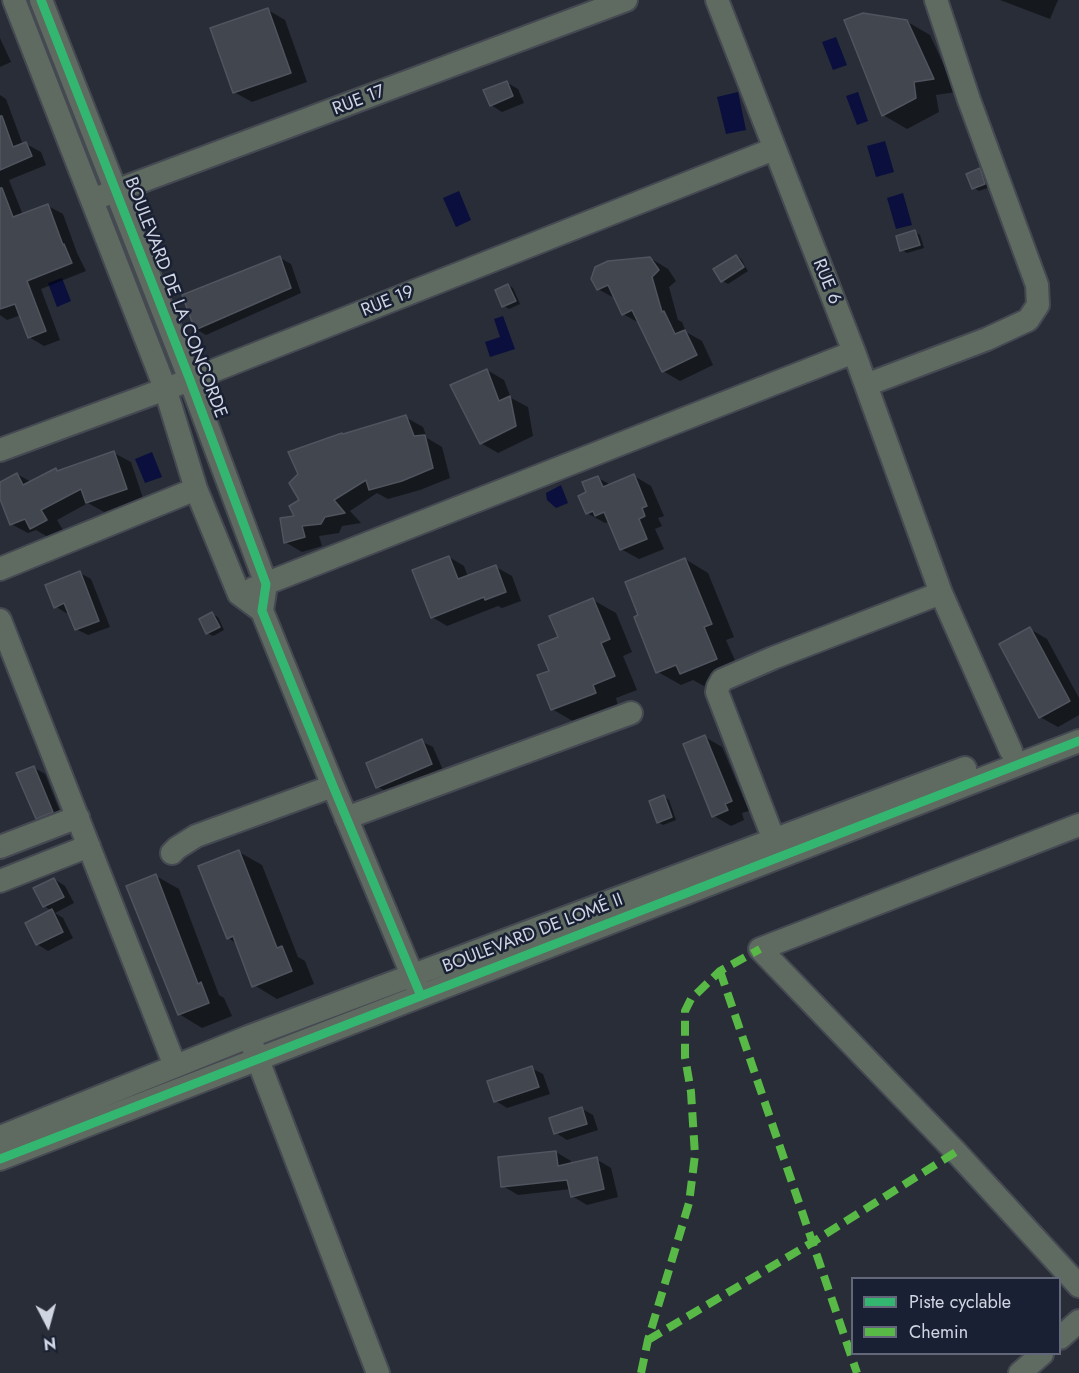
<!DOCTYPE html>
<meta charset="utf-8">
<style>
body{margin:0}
#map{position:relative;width:1079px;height:1373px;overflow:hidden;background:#292d38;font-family:Jost,sans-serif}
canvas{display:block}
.legend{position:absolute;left:851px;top:1277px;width:210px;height:78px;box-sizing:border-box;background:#192033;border:2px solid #626879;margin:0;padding:8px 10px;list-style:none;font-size:18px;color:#d0d5e2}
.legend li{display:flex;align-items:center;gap:12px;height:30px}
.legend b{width:30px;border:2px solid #626879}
.north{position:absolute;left:18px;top:1295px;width:60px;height:60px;-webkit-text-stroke:4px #192033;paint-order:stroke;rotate:174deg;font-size:16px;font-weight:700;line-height:24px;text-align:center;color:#d0d5e2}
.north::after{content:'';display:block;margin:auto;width:21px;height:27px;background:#d0d5e2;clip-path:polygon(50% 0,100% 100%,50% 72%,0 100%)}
</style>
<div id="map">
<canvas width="1079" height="1373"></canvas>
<ul class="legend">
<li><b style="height:8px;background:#33b770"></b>Piste cyclable</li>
<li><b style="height:8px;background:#58b947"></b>Chemin</li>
</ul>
<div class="north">N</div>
</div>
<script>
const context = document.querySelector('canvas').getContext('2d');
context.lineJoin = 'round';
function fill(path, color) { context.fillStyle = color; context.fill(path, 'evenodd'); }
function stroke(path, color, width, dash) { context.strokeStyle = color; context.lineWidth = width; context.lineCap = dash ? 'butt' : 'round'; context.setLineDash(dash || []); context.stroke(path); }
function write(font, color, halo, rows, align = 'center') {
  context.font = font + ' Jost,sans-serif'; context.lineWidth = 5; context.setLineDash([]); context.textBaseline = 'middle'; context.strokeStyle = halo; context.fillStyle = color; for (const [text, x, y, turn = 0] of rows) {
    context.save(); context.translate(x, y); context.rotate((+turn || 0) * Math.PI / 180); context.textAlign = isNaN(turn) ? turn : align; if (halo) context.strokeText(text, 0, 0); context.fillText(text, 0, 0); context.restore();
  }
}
const water = new Path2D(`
 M836,37L847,65L833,70L822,42Z
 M738,92L746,130L726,134L717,97Z
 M858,92L868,121L857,125L846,96Z
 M885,141L894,172L876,177L867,146Z
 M459,191L471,220L456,227L443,198Z
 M903,193L912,225L896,229L887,198Z
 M62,278L71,301L57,307L48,283Z
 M503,316L515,349L490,357L485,342L500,337L494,319Z
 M152,452L162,477L145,483L135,459Z
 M561,485L568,503L556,508L547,500L546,493Z`);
const shadow = new Path2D(`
 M1000,0H1058L1050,19Z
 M268,10L285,20L307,82L252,102L234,92Z
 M846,20L906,21L930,35L956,92L936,95L939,112L907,129L883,115Z
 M0,38L11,62L0,67Z
 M506,82L518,89L524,103L502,112L491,105Z
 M0,95L6,99L23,145L26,144L41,152L46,165L9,180L23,215L48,206L63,214L77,253L86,271L41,289L60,340L44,346L29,337L21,315L7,320L0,315Z
 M980,170L985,173L990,187L979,191L974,188Z
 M915,232L920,235L924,248L907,253L902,250Z
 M736,256L741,259L748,271L728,284L723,281Z
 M280,258L291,264L301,293L206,335L196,329Z
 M650,258L668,269L676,281L669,287L678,320L682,322L686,332L702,341L713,365L680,381L663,371L641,324L623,314L616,299L598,289Z
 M508,285L513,288L520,304L509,309L504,306Z
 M487,370L504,380L511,398L528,407L533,436L498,453L481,443Z
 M405,417L423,427L427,438L442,447L450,478L420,490L388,499L377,493L350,511L361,523L342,526L339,533L319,536L322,546L302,552L285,542L296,517Z
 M114,453L131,462L143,498L104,512L88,503L57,520L63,530L48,537L36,530L28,533L11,524L0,493V483L17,474L31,482L56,470L59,471Z
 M634,476L651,486L664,516L658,518L662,526L655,529L664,549L639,559L621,549L608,522L605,523L587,513L588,493L598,478L611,485Z
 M449,557L464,566L468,577L496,567L512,576L521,601L502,608L498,606L447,626L432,617Z
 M685,559L708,573L734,637L726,640L740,672L704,686L693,680L681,685L658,672L640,616Z
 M80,573L91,579L110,627L88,635L76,629L69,612L66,613L55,606Z
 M593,600L616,613L632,652L623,656L637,690L616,698L618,706L576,723L552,709L551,672L559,637Z
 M212,614L218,617L224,630L213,636L207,633Z
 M1030,629L1047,639L1079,698V715L1058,727L1040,717Z
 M705,737L722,747L749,811L742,813L744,820L731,826L714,816Z
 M421,741L433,747L443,770L389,793L378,787Z
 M33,767L45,774L63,819L49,824L37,818Z
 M664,797L669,800L676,820L663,825L658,822Z
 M239,852L262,865L298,957L305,961L314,984L277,999L254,985L236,943L228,938Z
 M156,876L179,889L219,995L224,998L232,1016L202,1028L179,1014Z
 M54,879L65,886L74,903L55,913L63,918L73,938L48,951L37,944L52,911L44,906Z
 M531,1068L543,1074L550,1094L507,1108L496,1101L489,1082Z
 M582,1109L593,1115L598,1130L567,1140L556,1133Z
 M556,1152L571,1161V1165L596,1159L611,1168L618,1197L587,1205L572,1196L571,1189L518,1195L503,1186Z`);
const building = new Path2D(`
 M268,8L291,73L233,93L210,28Z
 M863,13L907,20L934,79L914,82L916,98L882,116L844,20Z
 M507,81L513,96L490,106L483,90Z
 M0,116H2L13,147L26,142L32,156L0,170Z
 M980,168L985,184L972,189L966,174Z
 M0,188H2L13,217L48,204L63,245L64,244L72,263L27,281L46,331L28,338L15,304L0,309Z
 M915,230L920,245L900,251L896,236Z
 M736,255L744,267L721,282L713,269Z
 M280,256L291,288L195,330L182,295Z
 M650,257L659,270L652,277L662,312L664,311L675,334L685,330L697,355L662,372L632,310L622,315L608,285L597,290L591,279L595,267L608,261Z
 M508,284L516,301L502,307L495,290Z
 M487,369L499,401L510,396L516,426L480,444L450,385Z
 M406,415L414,436L425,435L433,468L402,481L369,490L366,480L334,500L345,513L325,517L321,524L302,526L305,537L284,543L280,518L294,516L289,506L299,500L289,483L298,474L288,452L342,433L343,434Z
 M114,451L127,489L86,503L81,489L41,510L47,520L30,529L25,519L10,525L0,499V482L17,473L23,485L56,468L57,471Z
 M634,474L647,506L642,508L645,516L639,519L647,539L620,550L604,512L595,516L593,511L586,514L578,496L586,492L582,482L598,476L603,487Z
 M449,556L458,579L496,565L506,592L485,600L484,597L431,618L412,570Z
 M685,558L712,624L704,627L717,659L680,674L676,665L656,673L634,617L638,615L625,582Z
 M80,571L99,621L75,630L64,603L54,608L45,585Z
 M593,598L610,639L601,643L615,676L593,685L596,693L551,710L537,675L549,671L538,645L558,637L549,616Z
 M212,612L220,627L206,634L199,619Z
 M1030,627L1070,701L1039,718L999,644Z
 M705,735L732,801L725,804L728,810L712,817L683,744Z
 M422,739L432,764L376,788L366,763Z
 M34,766L53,812L36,819L16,773Z
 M664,795L672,817L657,823L649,801Z
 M239,850L277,948L282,946L292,971L252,987L233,936L227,939L198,866Z
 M156,874L198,984L201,982L209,1003L178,1015L126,886Z
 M54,878L64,897L43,907L33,888Z
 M52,909L63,932L36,945L25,923Z
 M532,1066L539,1087L494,1102L487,1081Z
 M582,1107L587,1124L554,1134L549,1118Z
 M556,1151L558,1166L597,1157L604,1189L571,1197L567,1180L501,1187L498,1157Z`);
const minor = new Path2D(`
 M14,0L165,388L196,489L239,594L262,611
 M41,0L190,380L266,584L262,611L333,786L418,989
 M717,0L854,352L941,593L1011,751
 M102,196L626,0
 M866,385L987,339L1028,320L1038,305L1037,285L969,100L936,0
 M0,450L190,380L774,149
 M0,569L196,489
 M252,589L854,352
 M0,620L175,1066
 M346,818L631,713
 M1079,825L760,949L956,1152L1079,1286
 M0,847L78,817
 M172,853L177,848L196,836L333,786
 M779,853L717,692L718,687L722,680L773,658L941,593
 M0,881L89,846
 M253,1047L378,1373
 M0,1137L248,1037L965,768
 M0,1159L1079,741
 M1060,1338L1079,1321
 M1020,1373L1042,1354`);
const quiet = new Path2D(`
 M720,971L857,1373
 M648,1340L813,1242L956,1152
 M641,1373L648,1340L689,1203L695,1155L691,1092L685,1057V1011L691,999L720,971L760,949`);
const cycleway = new Path2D(`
 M41,0L190,380L266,584L262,611L333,786L421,996
 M0,1159L1079,741`);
const streetNames = [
 ["RUE 17",359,101,-21],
 ["RUE 6",826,282,68],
 ["BOULEVARD DE LA CONCORDE",175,298,69],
 ["RUE 19",388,302,-22],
 ["BOULEVARD DE LOMÉ II",533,934,-21]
];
fill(water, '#0a0f3e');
fill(shadow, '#0007');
fill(building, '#42464e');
stroke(building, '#50545e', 1.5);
stroke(minor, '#454952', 26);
stroke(minor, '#5f6a60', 22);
stroke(quiet, '#58b947', 8, [15, 8]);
stroke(cycleway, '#33b770', 9);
write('18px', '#d0d5e2', '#192033', streetNames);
</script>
